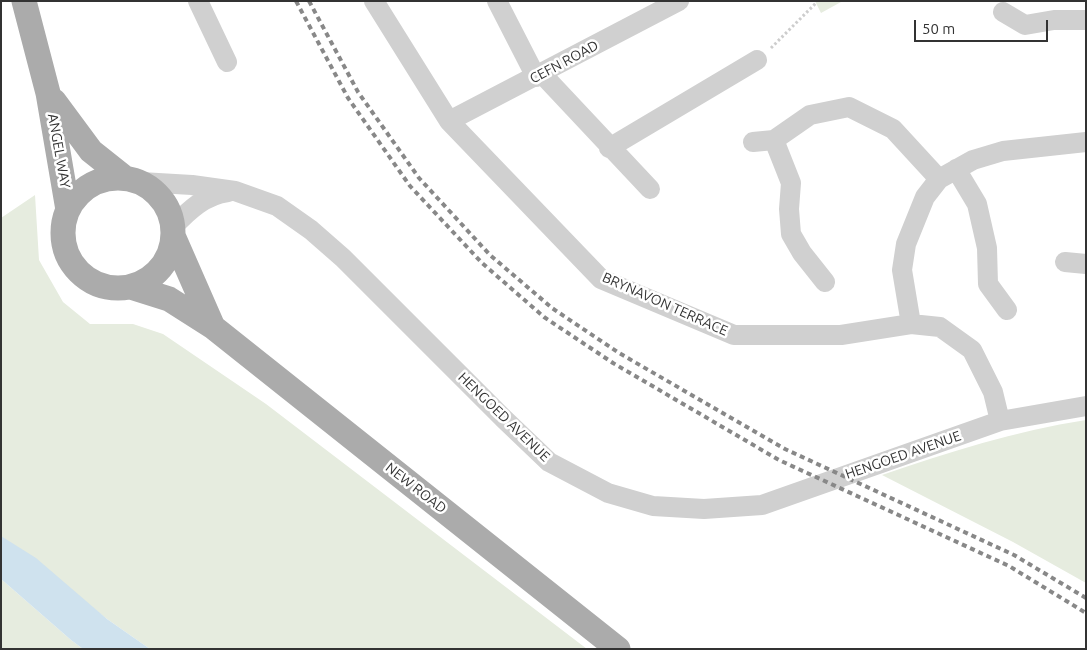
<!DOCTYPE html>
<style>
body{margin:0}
#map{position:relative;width:1087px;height:650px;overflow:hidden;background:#fff;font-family:Ubuntu,sans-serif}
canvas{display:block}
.frame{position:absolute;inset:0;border:2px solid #333;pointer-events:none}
.scale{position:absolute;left:914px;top:20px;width:134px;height:22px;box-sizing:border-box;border:2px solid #333;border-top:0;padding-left:6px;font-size:15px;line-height:18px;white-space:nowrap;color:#333;-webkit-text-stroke:4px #fff;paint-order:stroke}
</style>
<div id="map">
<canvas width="1087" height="650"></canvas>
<div class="frame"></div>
<div class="scale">50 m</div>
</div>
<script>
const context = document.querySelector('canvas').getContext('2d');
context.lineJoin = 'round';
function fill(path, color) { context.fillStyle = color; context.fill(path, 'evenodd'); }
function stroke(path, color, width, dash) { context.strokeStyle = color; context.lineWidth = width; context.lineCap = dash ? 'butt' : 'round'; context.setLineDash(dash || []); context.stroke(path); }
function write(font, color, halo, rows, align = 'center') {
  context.font = font + ' Ubuntu,sans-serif'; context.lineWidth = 5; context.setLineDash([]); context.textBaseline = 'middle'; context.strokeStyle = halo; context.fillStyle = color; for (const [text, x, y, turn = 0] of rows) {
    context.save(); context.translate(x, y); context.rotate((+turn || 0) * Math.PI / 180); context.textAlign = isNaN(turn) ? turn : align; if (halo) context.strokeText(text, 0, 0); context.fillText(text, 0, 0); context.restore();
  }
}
const green = new Path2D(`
 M815,1H841V2L821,13Z
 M35,195L39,260L63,302L90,324H133L163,334L266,404L587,649H150L107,619L1,536V218Z
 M1086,420V583L1013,542L882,475C949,452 1015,431 1086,420Z
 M1,579L71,640L83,649H1Z`);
const water = new Path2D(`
 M1,536L36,558L107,619L150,649H83L71,640L1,579Z`);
const path = new Path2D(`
 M771,48L816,3`);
const minor = new Path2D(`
 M198,1L227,62
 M374,1L449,121L601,279L734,335H841L911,324L940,327L972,350L993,392L1000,421
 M497,1L536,77
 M1003,12L1025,25L1054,20H1086
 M542,74L650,189
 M449,121L679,1
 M774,140L791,183L789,209L791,234L802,253L825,282
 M753,142L774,140L810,115L849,107L893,129L939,179
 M609,148L757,60
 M956,169L977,204L987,248L988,284L1007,310
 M141,182L192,185L235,191L277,206L311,230L343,258L503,418L549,462L608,493L653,506L704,509L762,505L1000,421L1086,406
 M173,227C189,210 205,195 228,192
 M1065,262L1086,264
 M911,324L902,270L906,244L925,197L939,179L973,160L1003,151L1086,142`);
const major = new Path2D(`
 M24,1L48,93L68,210
 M54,101L91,151L125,178
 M63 233a55 55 0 1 1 110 0a55 55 0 1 1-110 0Z
 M174,238L213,327
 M131,287L169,299L213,327L618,649`);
const rail = new Path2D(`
 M296,1L348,98L410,186L482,263L544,317L613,363L779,460L1009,566L1086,613
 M309,1L358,92L419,178L490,255L552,308L619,353L785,449L1014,555L1086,598`);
const streetNames = [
 ["CEFN ROAD",564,62,-28],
 ["ANGEL WAY",59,151,80],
 ["BRYNAVON TERRACE",665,304,24],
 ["HENGOED AVENUE",504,417,44],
 ["HENGOED AVENUE",903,455,-19],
 ["NEW ROAD",416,488,38]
];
fill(green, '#e6ecdf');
fill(water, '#cfe2ee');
stroke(path, '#cdcdcd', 3, [2.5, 2.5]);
stroke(minor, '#d0d0d0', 20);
stroke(major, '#ababab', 25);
stroke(rail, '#888', 4, [5, 4]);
write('14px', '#333', '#fff', streetNames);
</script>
